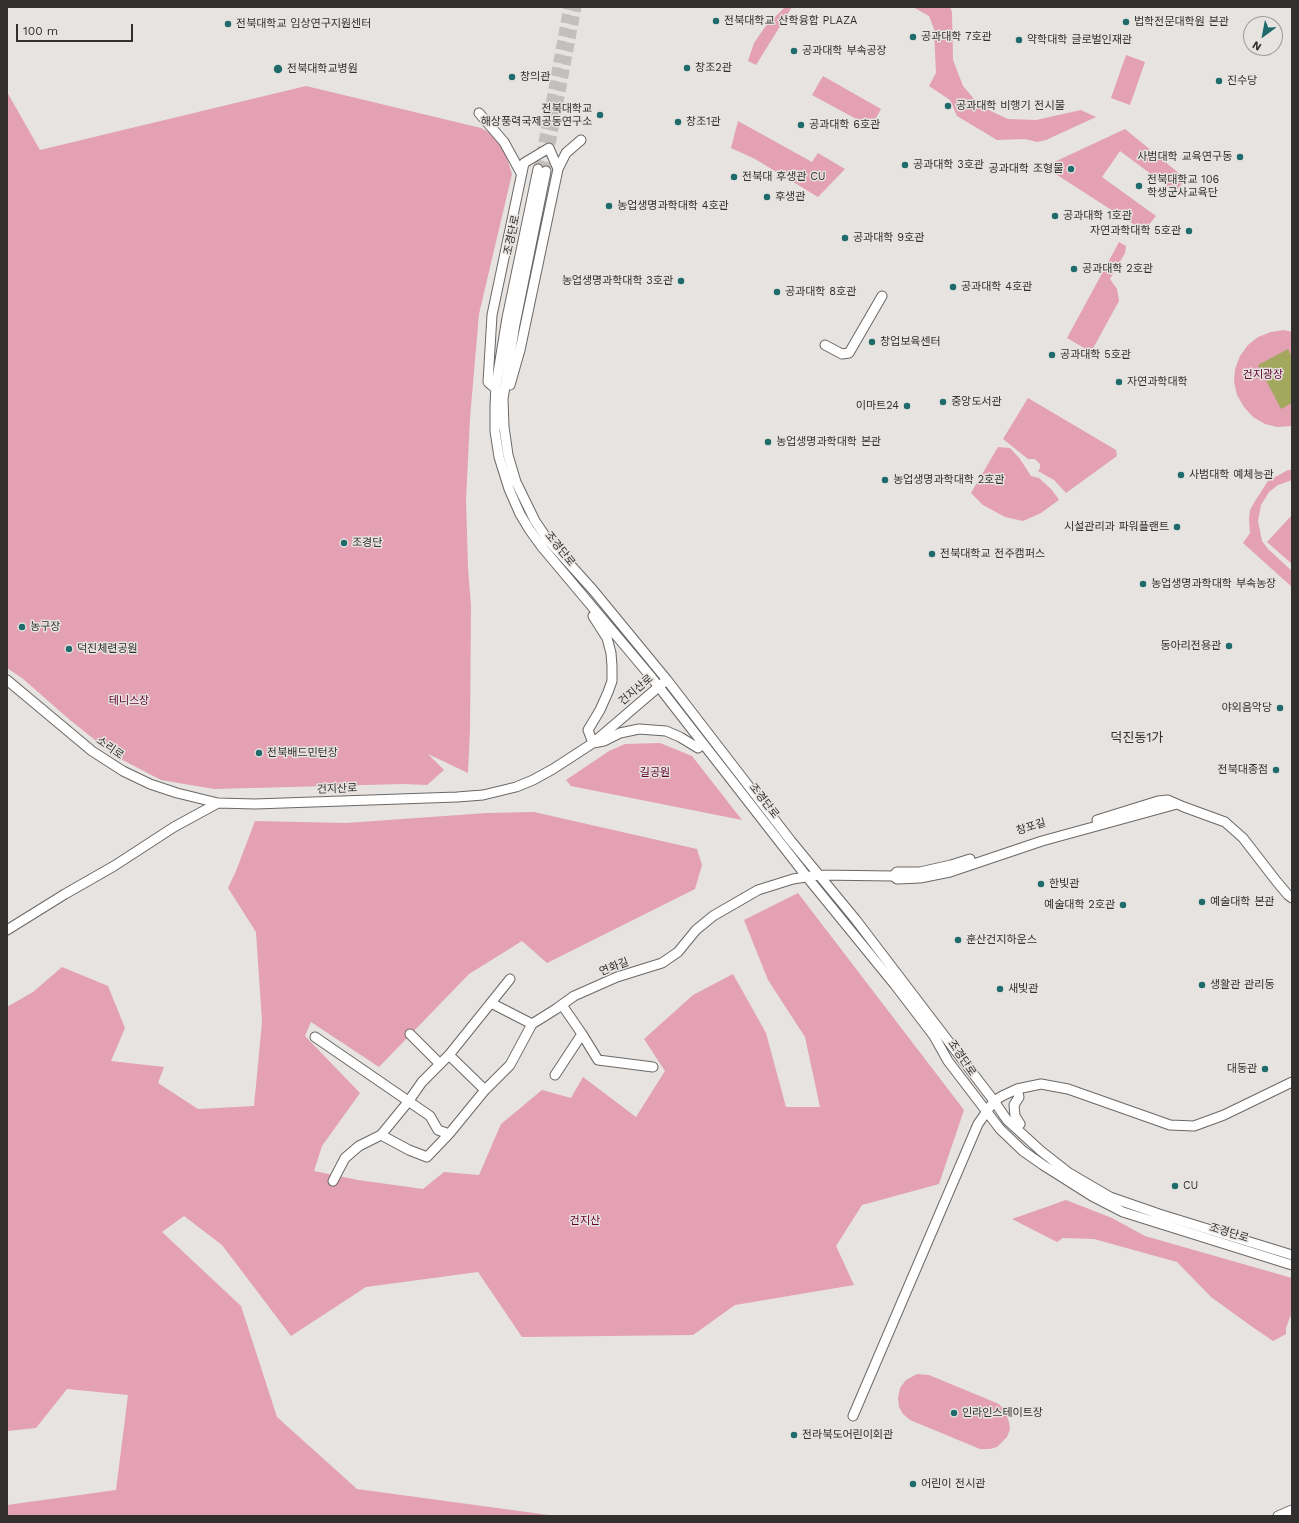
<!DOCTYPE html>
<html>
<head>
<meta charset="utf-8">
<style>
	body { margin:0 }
	#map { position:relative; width:1299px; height:1523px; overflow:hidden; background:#e6e3e0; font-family:"Work Sans",sans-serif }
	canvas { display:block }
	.frame { position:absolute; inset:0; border:8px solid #32302f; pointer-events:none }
	.north { position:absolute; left:1243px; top:16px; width:40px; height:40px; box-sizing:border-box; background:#e6e3e0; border:1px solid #9e9b99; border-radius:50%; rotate:212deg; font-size:11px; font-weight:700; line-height:16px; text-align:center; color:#32302f }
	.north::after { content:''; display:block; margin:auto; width:14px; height:18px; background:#1f6b6b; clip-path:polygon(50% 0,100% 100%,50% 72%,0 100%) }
	.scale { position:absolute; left:16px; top:24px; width:117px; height:18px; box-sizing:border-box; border:2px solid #32302f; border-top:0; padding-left:5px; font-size:12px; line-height:14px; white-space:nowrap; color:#32302f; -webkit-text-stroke:3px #e6e3e0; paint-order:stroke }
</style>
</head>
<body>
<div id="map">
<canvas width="1299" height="1523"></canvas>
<div class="frame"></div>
<div class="north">N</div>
<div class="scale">100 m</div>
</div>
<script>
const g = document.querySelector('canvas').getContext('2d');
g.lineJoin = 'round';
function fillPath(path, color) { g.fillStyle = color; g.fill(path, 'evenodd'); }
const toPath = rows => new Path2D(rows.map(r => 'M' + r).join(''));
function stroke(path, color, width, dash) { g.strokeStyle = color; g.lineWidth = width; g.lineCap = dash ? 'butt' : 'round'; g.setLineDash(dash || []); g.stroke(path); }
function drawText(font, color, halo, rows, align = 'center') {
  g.font = font + ' "Work Sans","Noto Sans KR",sans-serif'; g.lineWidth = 3; g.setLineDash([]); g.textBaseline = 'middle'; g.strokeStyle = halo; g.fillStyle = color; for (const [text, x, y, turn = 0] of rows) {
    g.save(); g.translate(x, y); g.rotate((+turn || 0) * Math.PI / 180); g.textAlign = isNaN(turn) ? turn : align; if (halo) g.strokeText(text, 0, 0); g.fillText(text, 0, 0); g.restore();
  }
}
fillPath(toPath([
	[785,7,792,7,756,65,748,61,754,43,765,27],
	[913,7,950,7,952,12,953,60,963,86,980,106,1008,119,1036,120,1081,110,1096,117,1046,140,1037,142,1025,139,997,140,957,116,950,100,929,86,936,73,934,29,929,16],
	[1126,55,1145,62,1130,105,1111,98],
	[823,76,881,109,871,127,812,95],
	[306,86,481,128,495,136,505,152,512,174,479,314,470,418,466,500,468,567,471,606,470,729,468,773,428,754,444,770,427,785,403,784,214,789,161,780,115,756,70,720,22,678,7,668,7,92,40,150],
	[738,121,812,162,818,153,845,169,818,197,755,159,731,148],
	[1125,129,1186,179,1175,192,1120,151,1102,177,1156,216,1144,231,1051,171,1050,164],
	[1119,242,1126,246,1125,253,1110,279,1117,289,1119,301,1091,352,1067,338],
	[1284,330,1292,332,1292,426,1277,427,1265,424,1253,417,1244,407,1237,395,1234,382,1235,369,1240,356,1248,345,1258,337,1271,332],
	[1028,398,1116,450,1117,456,1066,493,1054,480,1038,471,1040,468,1040,464,1035,459,1028,459,1003,439],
	[998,447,1010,448,1020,459,1031,476,1039,478,1052,490,1059,500,1041,513,1023,521,1005,517,983,505,971,493],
	[1288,470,1292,470,1292,480,1278,485,1269,492,1261,505,1258,521,1262,541,1268,549,1292,571,1292,587,1243,543,1250,533,1249,519,1250,510,1255,501,1268,481],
	[1292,515,1292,564,1267,542],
	[660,743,692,756,742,820,571,786,566,780,609,751,625,744],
	[534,812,697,849,702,865,695,889,547,963,522,941,469,974,379,1067,311,1022,305,1036,360,1093,322,1146,314,1171,358,1180,423,1189,444,1172,479,1175,501,1124,542,1090,571,1098,583,1077,636,1117,665,1071,644,1039,693,995,733,974,766,1033,786,1107,820,1107,805,1037,768,980,744,920,798,893,964,1110,939,1184,862,1205,836,1246,854,1285,735,1305,693,1335,522,1337,478,1272,366,1287,291,1336,222,1245,184,1216,162,1232,241,1306,277,1417,357,1489,556,1516,7,1516,7,1505,116,1490,128,1395,67,1389,36,1428,7,1431,7,1007,33,992,62,967,108,986,125,1028,111,1061,164,1067,158,1083,198,1109,254,1106,262,1022,256,932,228,888,236,871,255,821,346,823,487,813],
	[1066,1200,1112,1218,1145,1236,1292,1278,1292,1316,1290,1317,1286,1328,1286,1334,1273,1341,1251,1326,1211,1297,1177,1262,1094,1239,1063,1238,1057,1242,1012,1219],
	[917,1374,929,1375,999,1404,1005,1411,1009,1422,1010,1429,1007,1437,997,1447,990,1449,980,1449,910,1420,903,1414,899,1407,898,1398,900,1388,906,1380]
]), '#e3a1b3');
fillPath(toPath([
	[1288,349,1292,357,1292,403,1281,409,1258,365]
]), '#a3a85e');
stroke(toPath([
	[538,169,568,7],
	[546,171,577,7]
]), '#c2bfbd', 9, [9, 4.5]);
const minor = toPath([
	[479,113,504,142,521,173],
	[538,169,507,318,496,385,495,406,495,431,499,457,509,489,520,514,529,529,542,547,652,678,807,877,895,985,934,1036,948,1061,1000,1129,1023,1151,1043,1165,1092,1196,1123,1212,1292,1265],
	[546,171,515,324,503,399,504,427,508,455,516,482,535,521,548,540,593,590,667,680,791,841,856,920,994,1101,1007,1120,1041,1151,1069,1173,1110,1197,1159,1214,1292,1255],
	[825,345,842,354,849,353,882,296],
	[510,385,520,350,558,169,566,153,581,140],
	[496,389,488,382,492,315,524,163,549,148,558,169],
	[593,616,607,638,611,653,612,666,612,681,608,692,600,710,588,730,593,743,604,741,620,733,639,729,666,731,680,737,698,748,703,744],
	[7,680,92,751,123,771,150,784,177,793,218,803],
	[1097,820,1158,801,1168,800,1184,807,1225,822,1243,838,1277,882,1288,895,1292,898],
	[893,876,897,872,920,872,951,865,970,859],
	[7,930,65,894,114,866,174,827,218,803,255,804,457,797,483,795,516,787,533,780,553,769,593,743,663,683],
	[491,1003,532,1024],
	[410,1034,440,1064],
	[582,1034,598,1060,653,1067],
	[315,1037,430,1116,438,1130,449,1134],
	[449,1055,485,1090,510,1065,532,1024,556,1009,574,996,617,977,662,963,678,952,696,930,713,916,758,890,793,879,818,875,893,876,897,879,920,878,950,872,1042,841,1177,804],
	[555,1075,582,1034,562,1005],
	[1016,1128,1020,1124,1015,1116,1014,1105,1019,1097,1017,1089],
	[381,1135,408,1102,422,1082,449,1055,510,979],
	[333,1181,345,1158,359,1146,381,1135,409,1150,427,1157,449,1134,485,1090],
	[853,1416,978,1124,994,1101,1002,1096,1017,1089,1041,1084,1068,1089,1170,1125,1194,1126,1224,1115,1292,1082],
	[1278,1516,1292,1510]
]);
stroke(minor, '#6b6866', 11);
stroke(minor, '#fff', 9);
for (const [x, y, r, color] of [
	[716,21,4,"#1f6b6b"],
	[1126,22,4,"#1f6b6b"],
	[228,24,4,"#1f6b6b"],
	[913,37,4,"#1f6b6b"],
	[1019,40,4,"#1f6b6b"],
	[794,51,4,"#1f6b6b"],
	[687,68,4,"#1f6b6b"],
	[278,69,5,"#1f6b6b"],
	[512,77,4,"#1f6b6b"],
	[1219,81,4,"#1f6b6b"],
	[948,106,4,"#1f6b6b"],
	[600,115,4,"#1f6b6b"],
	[678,122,4,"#1f6b6b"],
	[801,125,4,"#1f6b6b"],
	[1240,157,4,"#1f6b6b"],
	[905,165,4,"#1f6b6b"],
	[1071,169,4,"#1f6b6b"],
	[734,177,4,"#1f6b6b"],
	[1139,186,4,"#1f6b6b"],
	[767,197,4,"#1f6b6b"],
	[609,206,4,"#1f6b6b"],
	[1055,216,4,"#1f6b6b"],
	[1189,231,4,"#1f6b6b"],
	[845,238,4,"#1f6b6b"],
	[1074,269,4,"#1f6b6b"],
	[681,281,4,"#1f6b6b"],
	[953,287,4,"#1f6b6b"],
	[777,292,4,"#1f6b6b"],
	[872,342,4,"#1f6b6b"],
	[1052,355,4,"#1f6b6b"],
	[1119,382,4,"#1f6b6b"],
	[943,402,4,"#1f6b6b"],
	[907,406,4,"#1f6b6b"],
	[768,442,4,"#1f6b6b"],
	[1181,475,4,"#1f6b6b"],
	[885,480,4,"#1f6b6b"],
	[1177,527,4,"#1f6b6b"],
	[344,543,4,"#1f6b6b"],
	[932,554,4,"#1f6b6b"],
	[1143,584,4,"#1f6b6b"],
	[22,627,4,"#1f6b6b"],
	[1229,646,4,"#1f6b6b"],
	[69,649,4,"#1f6b6b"],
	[1280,708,4,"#1f6b6b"],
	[259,753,4,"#1f6b6b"],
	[1276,770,4,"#1f6b6b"],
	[1041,884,4,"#1f6b6b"],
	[1202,902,4,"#1f6b6b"],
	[1123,905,4,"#1f6b6b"],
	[958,940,4,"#1f6b6b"],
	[1202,985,4,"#1f6b6b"],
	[1000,989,4,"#1f6b6b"],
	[1265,1069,4,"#1f6b6b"],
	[1175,1186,4,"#1f6b6b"],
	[954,1413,4,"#1f6b6b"],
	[794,1435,4,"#1f6b6b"],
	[913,1484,4,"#1f6b6b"]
]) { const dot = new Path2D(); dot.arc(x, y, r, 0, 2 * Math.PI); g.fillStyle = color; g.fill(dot); stroke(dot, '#e6e3e0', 1.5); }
drawText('11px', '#32302f', '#e6e3e0', [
	["전북대학교 산학융합 PLAZA",724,21],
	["법학전문대학원 본관",1134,22],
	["전북대학교 임상연구지원센터",236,24],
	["공과대학 7호관",921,37],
	["약학대학 글로벌인재관",1027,40],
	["공과대학 부속공장",802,51],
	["창조2관",695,68],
	["전북대학교병원",287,69],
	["창의관",520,77],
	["진수당",1227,81],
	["공과대학 비행기 전시물",956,106],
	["전북대학교",592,109,"right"],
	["해상풍력국제공동연구소",592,122,"right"],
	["창조1관",686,122],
	["공과대학 6호관",809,125],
	["사범대학 교육연구동",1232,157,"right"],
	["공과대학 3호관",913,165],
	["공과대학 조형물",1063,169,"right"],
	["전북대 후생관 CU",742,177],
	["전북대학교 106",1147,180],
	["학생군사교육단",1147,193],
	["후생관",775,197],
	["농업생명과학대학 4호관",617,206],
	["공과대학 1호관",1063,216],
	["자연과학대학 5호관",1181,231,"right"],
	["공과대학 9호관",853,238],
	["공과대학 2호관",1082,269],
	["농업생명과학대학 3호관",673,281,"right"],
	["공과대학 4호관",961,287],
	["공과대학 8호관",785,292],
	["창업보육센터",880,342],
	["공과대학 5호관",1060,355],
	["자연과학대학",1127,382],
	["중앙도서관",951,402],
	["이마트24",899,406,"right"],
	["농업생명과학대학 본관",776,442],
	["사범대학 예체능관",1189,475],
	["농업생명과학대학 2호관",893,480],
	["시설관리과 파워플랜트",1169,527,"right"],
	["조경단",352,543],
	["전북대학교 전주캠퍼스",940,554],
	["농업생명과학대학 부속농장",1151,584],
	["농구장",30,627],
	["동아리전용관",1221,646,"right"],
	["덕진체련공원",77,649],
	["야외음악당",1272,708,"right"],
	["전북배드민턴장",267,753],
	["전북대종점",1268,770,"right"],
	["한빛관",1049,884],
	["예술대학 본관",1210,902],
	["예술대학 2호관",1115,905,"right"],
	["훈산건지하운스",966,940],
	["생활관 관리동",1210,985],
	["새빛관",1008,989],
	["대동관",1257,1069,"right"],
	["CU",1183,1186],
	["인라인스테이트장",962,1413],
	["전라북도어린이회관",802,1435],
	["어린이 전시관",921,1484]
], 'left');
drawText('11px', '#32302f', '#e6e3e0', [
	["조경단로",512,235,-78],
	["조경단로",560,549,51],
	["건지산로",636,690,-40],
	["소리로",110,748,35],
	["건지산로",337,789,-2],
	["조경단로",764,801,52],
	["창포길",1031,827,-17],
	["연화길",614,967,-21],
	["조경단로",962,1058,56],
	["조경단로",1229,1233,17]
]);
drawText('11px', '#61022f', '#e6e3e0', [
	["건지광장",1263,375],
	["테니스장",129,701],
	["길공원",655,773],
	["건지산",585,1221]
]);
drawText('13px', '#32302f', '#e6e3e0', [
	["덕진동1가",1137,738]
]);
</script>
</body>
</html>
